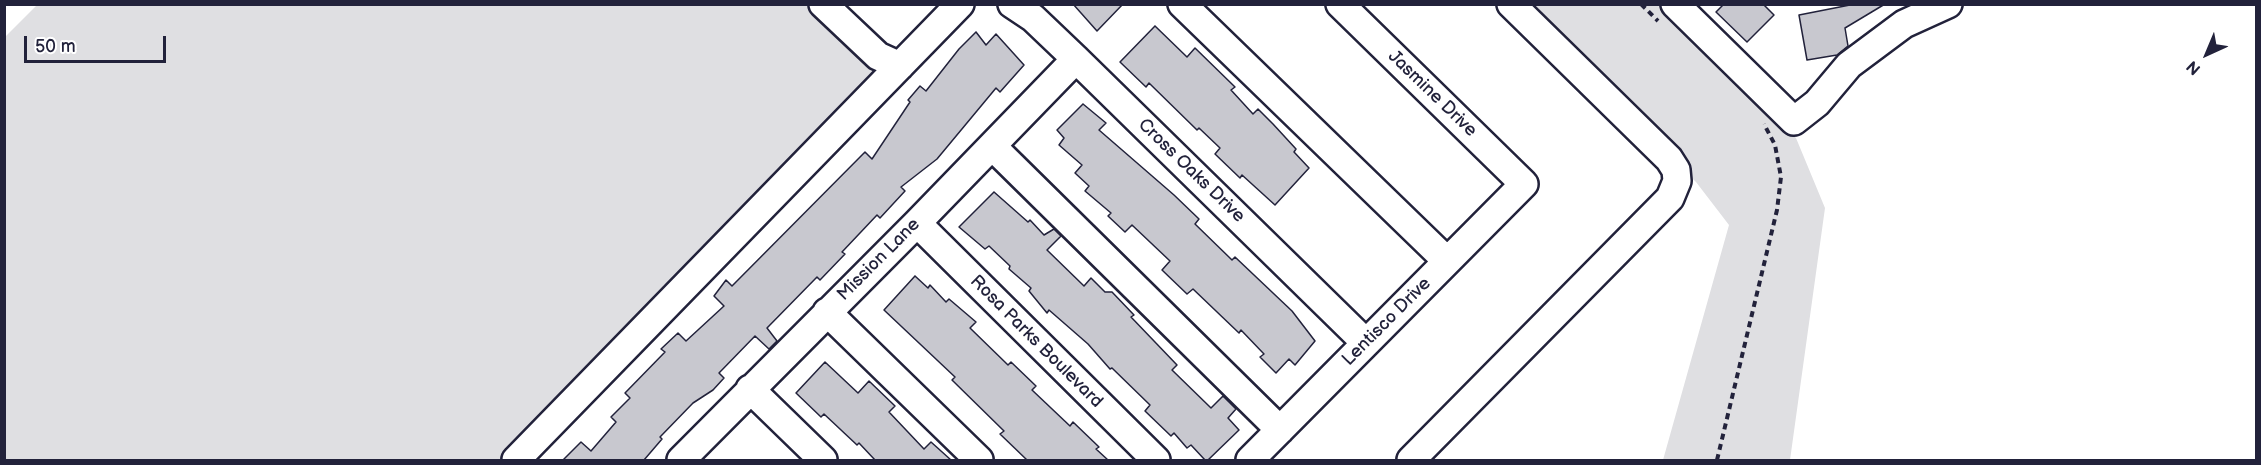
<!DOCTYPE html>
<html>
<head>
<meta charset="utf-8">
<style>
	body { margin:0 }
	#map { position:relative; width:2261px; height:465px; overflow:hidden; background:#fff; font-family:"Balsamiq Sans",sans-serif }
	canvas { display:block }
	.frame { position:absolute; inset:0; border:6px solid #22223b; pointer-events:none }
	.north { position:absolute; left:2177px; top:24px; width:60px; height:60px; -webkit-text-stroke:4px #fff; paint-order:stroke; rotate:224deg; font-size:16px; font-weight:700; line-height:24px; text-align:center; color:#22223b }
	.north::after { content:''; display:block; margin:auto; width:21px; height:27px; background:#22223b; clip-path:polygon(50% 0,100% 100%,50% 72%,0 100%) }
	.scale { position:absolute; left:24px; top:36px; width:142px; height:27px; box-sizing:border-box; border:3px solid #22223b; border-top:0; padding-left:8px; font-size:18px; line-height:21px; white-space:nowrap; color:#22223b; -webkit-text-stroke:4px #fff; paint-order:stroke }
</style>
</head>
<body>
<div id="map">
<canvas width="2261" height="465"></canvas>
<div class="frame"></div>
<div class="north">N</div>
<div class="scale">50 m</div>
</div>
<script>
const g = document.querySelector('canvas').getContext('2d');
g.lineJoin = 'round';
function fillPath(path, color) { g.fillStyle = color; g.fill(path, 'evenodd'); }
const toPath = rows => new Path2D(rows.map(r => 'M' + r).join(''));
function stroke(path, color, width, dash) { g.strokeStyle = color; g.lineWidth = width; g.lineCap = dash ? 'butt' : 'round'; g.setLineDash(dash || []); g.stroke(path); }
function drawText(font, color, halo, rows, align = 'center') {
  g.font = font + ' "Balsamiq Sans",sans-serif'; g.lineWidth = 5; g.setLineDash([]); g.textBaseline = 'middle'; g.strokeStyle = halo; g.fillStyle = color; for (const [text, x, y, turn = 0] of rows) {
    g.save(); g.translate(x, y); g.rotate((+turn || 0) * Math.PI / 180); g.textAlign = isNaN(turn) ? turn : align; if (halo) g.strokeText(text, 0, 0); g.fillText(text, 0, 0); g.restore();
  }
}
fillPath(toPath([
	[37,5,815,5,888,75,512,460,5,460,5,37],
	[1511,5,1659,5,1796,138,1825,208,1790,460,1663,460,1729,225,1696,182]
]), '#dfdfe2');
const building = toPath([
	[1073,4,1123,4,1097,31,1073,4],
	[1724,4,1763,4,1774,15,1747,42,1716,12,1724,4],
	[1855,4,1885,4,1845,28,1848,46,1837,55,1807,60,1799,15,1855,4],
	[1155,26,1187,57,1195,48,1235,87,1231,90,1253,114,1258,109,1273,124,1296,149,1294,152,1309,168,1275,205,1242,175,1240,178,1215,154,1220,148,1199,128,1197,130,1149,83,1146,87,1120,62,1155,26],
	[976,32,986,45,996,34,1024,65,1000,92,996,88,937,159,901,187,905,191,880,218,877,215,842,252,845,254,820,280,817,277,767,328,777,341,769,349,755,336,719,373,724,378,713,390,693,403,660,437,662,439,644,460,563,460,581,442,591,451,616,422,611,417,630,398,625,393,665,352,661,349,678,333,686,341,724,306,714,296,726,280,732,286,865,152,872,159,910,102,908,100,920,86,926,91,959,49,976,32],
	[1083,104,1106,123,1099,130,1174,195,1199,219,1195,224,1232,260,1235,257,1292,311,1315,341,1295,365,1289,359,1276,373,1260,357,1264,354,1241,330,1239,333,1193,289,1187,294,1162,270,1170,261,1132,225,1125,232,1108,216,1111,213,1085,191,1089,186,1075,173,1082,165,1059,145,1064,138,1057,130,1083,104],
	[994,192,1028,222,1030,220,1044,235,1054,229,1061,236,1047,250,1084,286,1091,278,1105,292,1112,292,1134,315,1131,317,1177,365,1172,370,1211,408,1223,396,1236,409,1228,418,1239,430,1208,460,1205,460,1191,445,1187,448,1174,433,1171,436,1145,411,1150,405,1112,368,1110,369,1088,344,1049,310,1047,313,1029,291,1031,288,1009,269,1010,266,989,246,985,249,959,227,994,192],
	[915,276,928,288,930,285,946,302,949,299,976,322,970,328,1008,365,1011,362,1036,386,1032,390,1070,426,1073,422,1099,447,1096,449,1108,460,1027,460,1000,434,1004,431,952,380,955,377,884,310,915,276],
	[825,362,858,393,869,381,895,406,889,412,924,449,931,442,951,460,875,460,859,443,857,445,824,414,821,417,796,393,825,362]
]);
fillPath(building, '#c8c8cf');
stroke(building, '#22223b', 1.5);
const minor = toPath([
	[823,4,878,56,900,66],
	[1012,4,1033,18,1076,59,1366,343],
	[1182,4,1447,261],
	[1675,4,1794,121,1817,103,1849,65,1904,24,1948,4],
	[992,146,1280,430],
	[917,223,1156,460],
	[827,312,979,460],
	[750,389,823,460],
	[516,460,960,4],
	[681,460,917,223,1076,59],
	[1250,460,1524,184,1340,4],
	[1411,460,1670,198,1677,181,1676,170,1669,159,1511,4]
]);
stroke(minor, '#22223b', 32);
stroke(toPath([
	[1641,4,1658,21],
	[1717,460,1777,210,1781,177,1775,145,1764,124]
]), '#22223b', 4, [6, 4.5]);
stroke(minor, '#fff', 27);
drawText('18px', '#22223b', '#fff', [
	["Jasmine Drive",1432,94,44],
	["Cross Oaks Drive",1191,171,44],
	["Mission Lane",879,260,-45],
	["Lentisco Drive",1387,322,-45],
	["Rosa Parks Boulevard",1036,342,45]
]);
</script>
</body>
</html>
